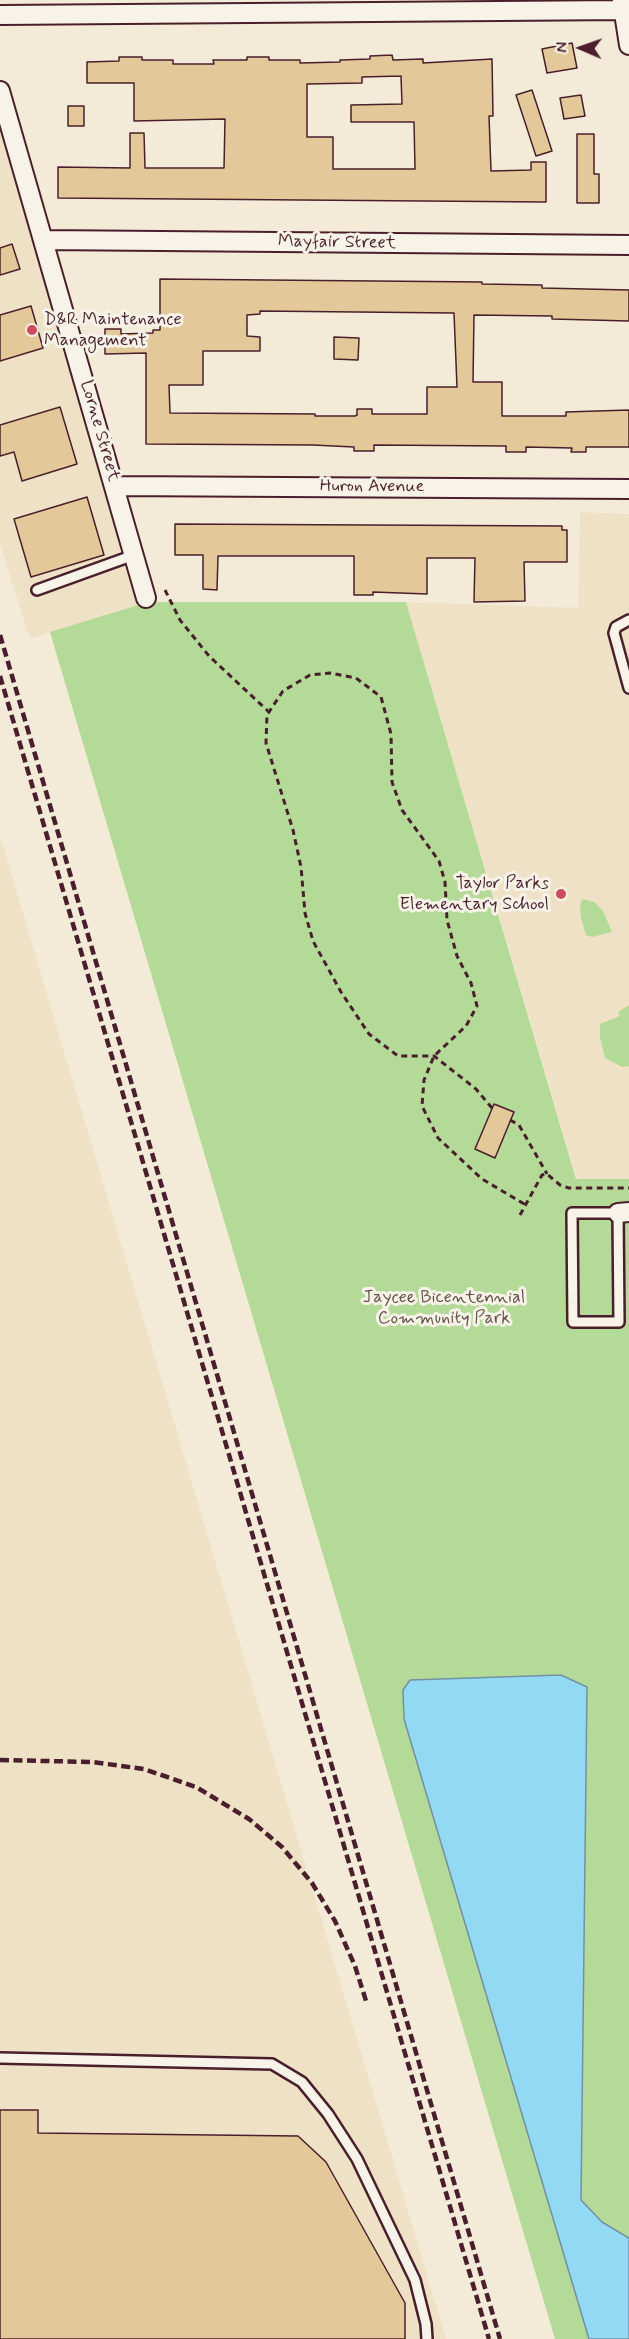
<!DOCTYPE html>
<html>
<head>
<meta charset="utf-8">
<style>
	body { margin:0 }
	#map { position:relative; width:629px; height:2339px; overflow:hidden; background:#f3ebd8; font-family:Mynerve,sans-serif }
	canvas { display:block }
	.north { position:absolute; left:551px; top:18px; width:60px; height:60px; -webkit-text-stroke:4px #f7f3e8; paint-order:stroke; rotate:272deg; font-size:16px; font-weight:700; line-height:24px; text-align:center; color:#4a1f2b }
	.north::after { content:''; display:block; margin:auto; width:21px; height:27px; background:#4a1f2b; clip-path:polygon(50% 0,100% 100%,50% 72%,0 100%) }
</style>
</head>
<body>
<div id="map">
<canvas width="629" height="2339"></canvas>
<div class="north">N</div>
</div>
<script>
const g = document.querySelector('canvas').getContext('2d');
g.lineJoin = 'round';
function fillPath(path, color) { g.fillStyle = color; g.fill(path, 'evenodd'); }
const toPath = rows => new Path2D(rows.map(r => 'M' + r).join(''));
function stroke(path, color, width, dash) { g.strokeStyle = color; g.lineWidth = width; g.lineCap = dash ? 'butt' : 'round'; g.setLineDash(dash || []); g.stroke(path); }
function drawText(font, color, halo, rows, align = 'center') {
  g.font = font + ' Mynerve,sans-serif'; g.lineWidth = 6; g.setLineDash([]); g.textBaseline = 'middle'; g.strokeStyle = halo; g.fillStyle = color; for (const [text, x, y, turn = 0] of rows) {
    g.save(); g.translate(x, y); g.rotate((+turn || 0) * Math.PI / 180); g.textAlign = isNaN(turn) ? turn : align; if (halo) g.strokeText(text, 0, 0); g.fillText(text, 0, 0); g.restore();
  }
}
fillPath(toPath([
	[0,123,148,602,30,639,0,544],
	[580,512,629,514,629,1179,577,1179,406,602,578,608],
	[0,836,446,2339,0,2339]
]), '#eee1c5');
fillPath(toPath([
	[148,602,406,602,576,1179,629,1179,629,2339,555,2339,50,632],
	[582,899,594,902,603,911,612,932,592,937,586,935,581,918,580,906],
	[629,1005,629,1066,622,1067,605,1058,600,1037,600,1024,620,1016,618,1012]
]), '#b3db97');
const water = toPath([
	[561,1675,587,1687,581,2200,602,2222,629,2238,629,2339,589,2339,404,1719,403,1690,410,1680,561,1675]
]);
fillPath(water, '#92d9f4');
stroke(water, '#758fa4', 1.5);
const building = toPath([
	[572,43,577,68,547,73,542,49,572,43],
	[392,55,393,60,423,59,423,63,492,59,493,116,489,116,491,171,531,170,531,162,546,162,546,202,58,198,58,167,130,168,130,133,144,133,145,168,224,168,225,119,134,121,134,83,87,83,87,62,119,61,119,57,142,57,142,60,173,60,173,64,214,64,213,60,247,60,247,57,269,57,269,60,300,60,300,63,340,62,340,60,370,59,370,56,392,55],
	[401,76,402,104,351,105,351,122,414,122,415,169,333,169,333,137,307,137,307,84,362,83,362,77,401,76],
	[532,90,552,151,536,156,516,95,532,90],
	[581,95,585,116,564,119,560,98,581,95],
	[68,106,84,106,84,126,68,126,68,106],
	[577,134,594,134,594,174,599,174,599,203,577,203,577,134],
	[12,244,20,269,0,275,0,248,12,244],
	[160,279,482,282,482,284,542,285,542,288,629,290,629,321,552,319,552,316,474,315,473,382,502,382,502,416,566,416,566,412,629,410,629,447,586,447,586,452,571,452,572,448,526,447,526,452,506,452,506,446,374,445,374,451,354,451,354,447,313,445,146,444,146,353,105,354,105,329,121,329,121,334,153,333,153,330,160,330,160,279],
	[260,311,454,313,457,387,427,387,427,414,372,414,372,409,357,409,357,415,355,416,315,416,315,414,170,413,169,385,203,385,203,351,260,351,260,337,247,336,247,315,260,314,260,311],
	[31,306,43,348,0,361,0,315,31,306],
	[334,337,359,338,358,360,334,359,334,337],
	[60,407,77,464,22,481,14,452,0,456,0,425,60,407],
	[87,497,104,555,31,577,14,519,87,497],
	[175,524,562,526,562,530,567,530,567,562,524,562,525,601,474,602,475,558,427,558,427,594,373,592,373,595,354,595,354,556,218,556,217,590,203,589,203,555,175,555,175,524],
	[494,1104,514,1112,495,1158,475,1149,494,1104],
	[0,2110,38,2110,38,2133,298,2136,326,2162,405,2303,405,2339,0,2339,0,2110]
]);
fillPath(building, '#e3c999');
stroke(building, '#4a1f2b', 1.5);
const service = toPath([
	[37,590,134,555],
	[629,620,616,627,614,633,629,688],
	[572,1213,618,1213,619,1322,573,1322,572,1213],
	[0,2058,272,2064,302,2082,328,2114,357,2159,415,2280,426,2324,427,2339]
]);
const minor = toPath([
	[622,0,629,45],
	[0,15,624,10],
	[0,91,146,598],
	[44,240,629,245],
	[115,486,629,489],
	[618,1213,629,1212]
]);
stroke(service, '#4a1f2b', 14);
stroke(minor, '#4a1f2b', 22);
stroke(toPath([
	[165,590,180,620,209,656,269,712],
	[492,1108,476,1089,434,1056,398,1056,369,1034,341,992,313,941,305,913,301,867,293,830,266,743,267,715,283,691,310,675,330,673,356,678,381,697,391,734,392,782,402,810,439,861,445,882,447,920,457,956,471,983,477,1006,466,1026,434,1056,424,1080,422,1106,438,1138,482,1179,526,1205],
	[510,1120,519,1125,547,1174],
	[520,1215,542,1175,547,1174,560,1185,569,1188,629,1188]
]), '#4a1f2b', 3, [6, 4.5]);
stroke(service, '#f7f3e8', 9);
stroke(minor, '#f7f3e8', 18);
stroke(toPath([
	[0,635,500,2339],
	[0,676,489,2339],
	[0,1760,92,1762,144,1769,196,1787,249,1819,282,1847,312,1883,335,1921,355,1966,367,2004]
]), '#4a1f2b', 4.5, [9, 4.5]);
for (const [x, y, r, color] of [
	[32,330,6,"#d1495b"],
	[561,894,6,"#d1495b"]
]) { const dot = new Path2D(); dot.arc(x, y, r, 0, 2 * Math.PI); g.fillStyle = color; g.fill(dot); stroke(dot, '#f7f3e8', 2); }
drawText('18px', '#4a1f2b', '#f7f3e8', [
	["Mayfair Street",337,243,1],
	["Lorne Street",99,431,74],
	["Huron Avenue",372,487]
]);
drawText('18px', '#4a1f2b', '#f7f3e8', [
	["D&R Maintenance",44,320],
	["Management",44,341],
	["Taylor Parks",549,884,"right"],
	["Elementary School",549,905,"right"]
], 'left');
drawText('18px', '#644e46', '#f7f3e8', [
	["Jaycee Bicentennial",444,1298],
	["Community Park",444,1319]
]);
</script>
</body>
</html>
